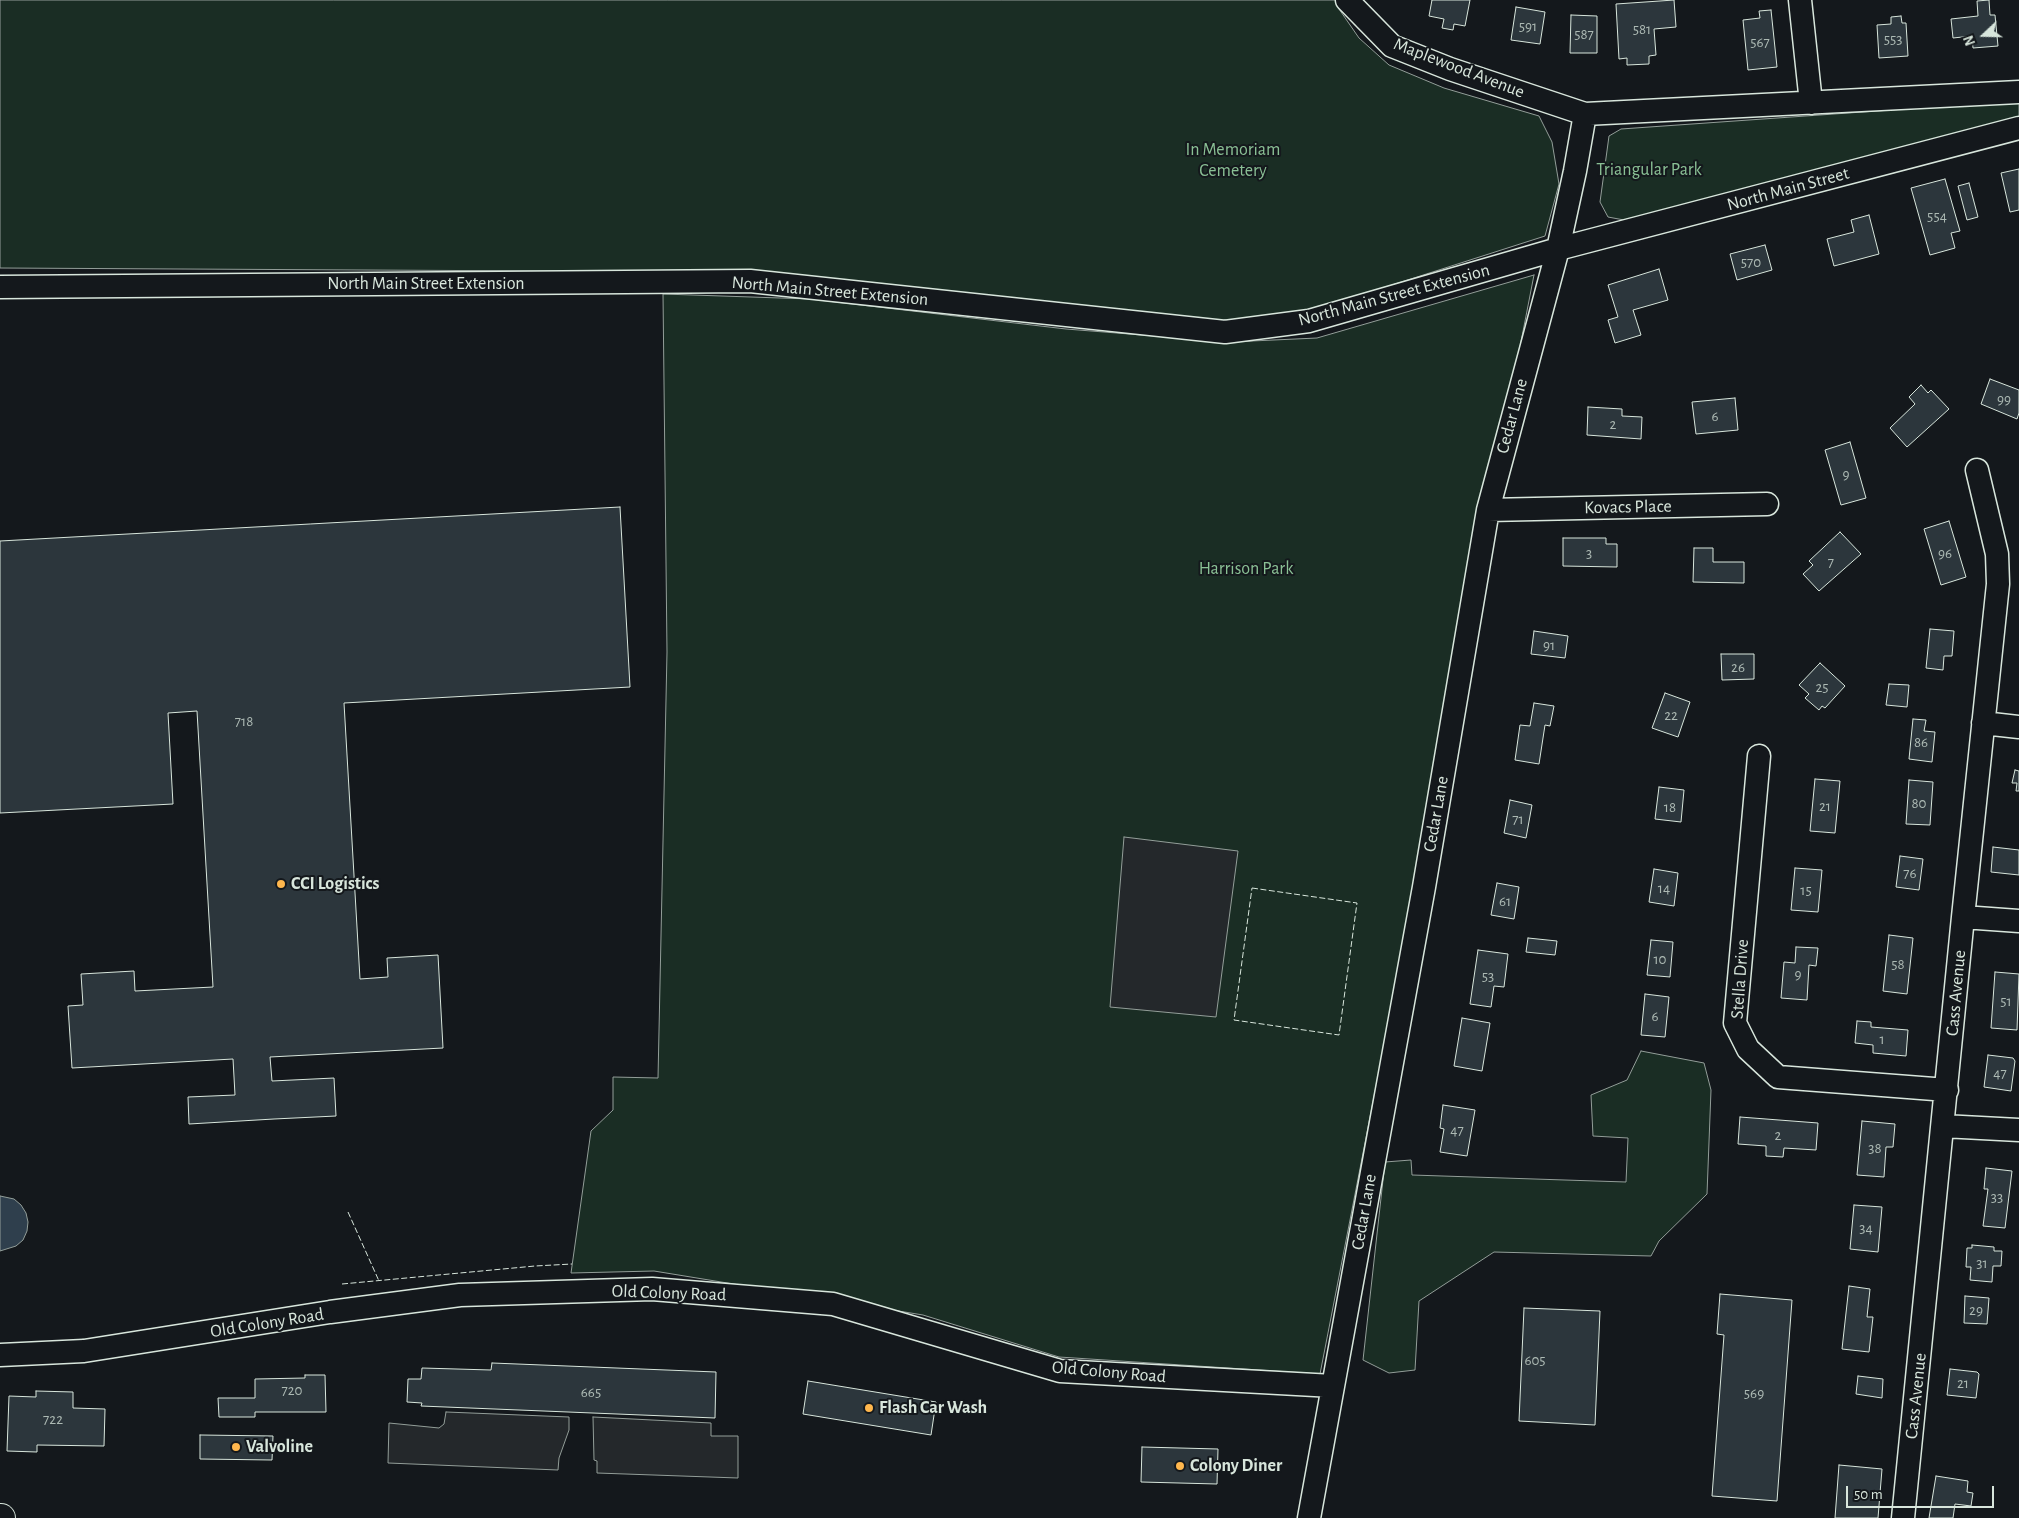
<!DOCTYPE html>
<html>
<head>
<meta charset="utf-8">
<style>
	body { margin:0 }
	#map { position:relative; width:2019px; height:1518px; overflow:hidden; background:#14181c; font-family:"Alegreya Sans",sans-serif }
	canvas { display:block }
	.north { position:absolute; left:1959px; top:10px; width:50px; height:50px; -webkit-text-stroke:4px #14181c; paint-order:stroke; rotate:249deg; font-size:14px; font-weight:700; line-height:20px; text-align:center; color:#d8e6dc }
	.north::after { content:''; display:block; margin:auto; width:18px; height:22px; background:#d8e6dc; clip-path:polygon(50% 0,100% 100%,50% 72%,0 100%) }
	.scale { position:absolute; left:1846px; top:1486px; width:148px; height:22px; box-sizing:border-box; border:2px solid #d8e6dc; border-top:0; padding-left:6px; font-size:15px; line-height:18px; white-space:nowrap; color:#d8e6dc; -webkit-text-stroke:4px #14181c; paint-order:stroke }
</style>
</head>
<body>
<div id="map">
<canvas width="2019" height="1518"></canvas>
<div class="north">N</div>
<div class="scale">50 m</div>
</div>
<script>
const g = document.querySelector('canvas').getContext('2d');
g.lineJoin = 'round';
function fillPath(path, color) { g.fillStyle = color; g.fill(path, 'evenodd'); }
const toPath = rows => new Path2D(rows.map(r => 'M' + r).join(''));
function stroke(path, color, width, dash) { g.strokeStyle = color; g.lineWidth = width; g.lineCap = dash ? 'butt' : 'round'; g.setLineDash(dash || []); g.stroke(path); }
function drawText(font, color, halo, rows, align = 'center') {
  g.font = font + ' "Alegreya Sans",sans-serif'; g.lineWidth = 4; g.setLineDash([]); g.textBaseline = 'middle'; g.strokeStyle = halo; g.fillStyle = color; for (const [text, x, y, turn = 0] of rows) {
    g.save(); g.translate(x, y); g.rotate((+turn || 0) * Math.PI / 180); g.textAlign = isNaN(turn) ? turn : align; if (halo) g.strokeText(text, 0, 0); g.fillText(text, 0, 0); g.restore();
  }
}
const green = toPath([
	[0,0,1336,0,1339,9,1359,38,1389,65,1444,88,1539,116,1552,142,1559,184,1545,236,1292,317,1228,323,732,272,0,268,0,0],
	[2019,101,2019,119,1624,220,1608,217,1600,202,1609,136,1621,129,2019,101],
	[1534,275,1320,1374,1059,1357,923,1315,654,1271,571,1273,591,1131,613,1110,613,1077,658,1078,667,652,663,294,810,299,1066,329,1230,342,1317,338,1534,275],
	[1641,1051,1704,1063,1711,1090,1707,1194,1659,1241,1651,1256,1494,1252,1419,1301,1415,1370,1389,1373,1363,1360,1385,1162,1411,1160,1412,1175,1626,1182,1628,1138,1593,1136,1591,1095,1627,1080,1641,1051]
]);
fillPath(green, '#1a2d24');
stroke(green, '#939e99', 1);
const parking = toPath([
	[1124,837,1238,851,1216,1017,1110,1007,1124,837],
	[446,1412,569,1417,569,1430,559,1458,558,1470,388,1463,389,1423,439,1428,444,1424,446,1412],
	[593,1417,711,1423,711,1436,738,1436,738,1478,597,1473,597,1461,594,1460,593,1417]
]);
fillPath(parking, '#24282b');
stroke(parking, '#939e99', 1);
const water = toPath([
	[0,1196,14,1199,21,1205,26,1213,28,1222,27,1231,23,1240,16,1246,0,1251,0,1196]
]);
fillPath(water, '#2f3f4d');
stroke(water, '#939e99', 1);
const building = toPath([
	[1432,0,1470,0,1465,26,1454,24,1453,30,1442,28,1444,19,1429,16,1432,0],
	[1674,0,1676,27,1654,29,1656,55,1649,56,1649,64,1627,65,1627,58,1619,59,1616,4,1674,0],
	[1989,0,1990,15,1995,15,1998,46,1973,48,1972,36,1953,38,1951,19,1978,16,1977,1,1989,0],
	[1516,7,1545,12,1540,44,1511,40,1516,7],
	[1771,10,1777,67,1748,70,1743,20,1760,18,1759,11,1771,10],
	[1571,15,1597,16,1597,53,1570,53,1571,15],
	[1901,16,1902,23,1906,23,1908,56,1879,58,1877,25,1891,24,1891,17,1901,16],
	[2019,169,2019,210,2010,212,2001,173,2019,169],
	[1945,179,1960,231,1951,233,1955,248,1930,255,1911,188,1945,179],
	[1969,183,1978,217,1967,220,1958,186,1969,183],
	[1869,215,1879,254,1834,266,1827,239,1854,232,1851,220,1869,215],
	[1765,245,1772,270,1737,280,1730,254,1765,245],
	[1659,269,1668,300,1633,310,1641,335,1615,343,1608,320,1618,317,1608,285,1659,269],
	[1990,379,2019,390,2019,413,2017,419,1981,404,1990,379],
	[1921,385,1928,393,1931,390,1949,409,1907,447,1890,428,1915,404,1909,397,1921,385],
	[1735,398,1738,430,1696,434,1692,402,1735,398],
	[1588,407,1622,409,1622,416,1642,417,1641,439,1587,435,1588,407],
	[1850,442,1866,498,1841,505,1825,450,1850,442],
	[620,507,630,687,344,703,360,979,388,977,387,958,438,955,443,1048,270,1057,272,1081,334,1078,336,1116,274,1119,189,1124,188,1097,235,1095,233,1059,72,1068,68,1006,83,1005,81,974,134,971,135,991,213,987,197,711,168,713,173,804,0,813,0,541,620,507],
	[1949,521,1966,577,1941,585,1924,529,1949,521],
	[1840,532,1861,554,1819,591,1803,574,1813,565,1809,561,1840,532],
	[1563,538,1606,538,1606,544,1617,544,1617,567,1563,566,1563,538],
	[1694,548,1713,548,1713,562,1744,562,1744,583,1693,582,1694,548],
	[1930,629,1954,631,1952,656,1944,656,1943,670,1926,668,1930,629],
	[1534,631,1568,636,1565,658,1531,654,1534,631],
	[1721,654,1754,654,1754,679,1722,680,1721,654],
	[1820,663,1845,686,1825,708,1822,706,1819,710,1805,698,1809,694,1799,685,1820,663],
	[1889,684,1909,685,1907,707,1886,705,1889,684],
	[1665,693,1690,702,1678,737,1652,728,1665,693],
	[1534,703,1554,706,1550,726,1545,725,1539,764,1515,760,1520,725,1530,726,1534,703],
	[1913,719,1926,720,1924,731,1935,732,1932,762,1909,759,1913,719],
	[2015,770,2019,771,2019,791,2016,791,2017,783,2012,783,2015,770],
	[1815,779,1840,781,1835,833,1810,831,1815,779],
	[1909,780,1933,782,1930,825,1906,824,1909,780],
	[1659,787,1684,790,1681,822,1655,819,1659,787],
	[1510,800,1532,805,1526,838,1504,833,1510,800],
	[1993,847,2019,850,2019,875,1991,872,1993,847],
	[1900,856,1923,859,1919,890,1896,887,1900,856],
	[1795,868,1822,870,1818,912,1791,910,1795,868],
	[1654,869,1678,873,1674,906,1649,902,1654,869],
	[1497,883,1519,887,1514,919,1491,915,1497,883],
	[1889,935,1913,938,1907,994,1883,991,1889,935],
	[1528,938,1557,941,1555,955,1526,952,1528,938],
	[1651,940,1673,942,1670,977,1647,975,1651,940],
	[1796,947,1818,948,1816,966,1809,965,1807,1000,1781,998,1784,962,1795,963,1796,947],
	[1478,950,1508,954,1504,987,1494,986,1491,1007,1470,1004,1478,950],
	[1995,972,2019,974,2017,1030,1991,1028,1995,972],
	[1645,994,1669,997,1665,1037,1641,1035,1645,994],
	[1462,1018,1490,1023,1482,1071,1454,1066,1462,1018],
	[1857,1021,1871,1022,1871,1027,1908,1030,1906,1056,1873,1053,1873,1045,1855,1043,1857,1021],
	[1988,1055,2013,1058,2015,1061,2011,1091,1984,1087,1988,1055],
	[1443,1105,1475,1110,1467,1156,1440,1152,1444,1129,1440,1128,1443,1105],
	[1740,1117,1818,1123,1816,1150,1784,1148,1783,1157,1766,1156,1766,1146,1738,1144,1740,1117],
	[1862,1121,1895,1124,1893,1147,1886,1147,1884,1177,1857,1175,1862,1121],
	[1986,1168,2012,1171,2005,1228,1983,1226,1988,1189,1984,1189,1986,1168],
	[1854,1205,1882,1207,1878,1252,1850,1249,1854,1205],
	[1972,1245,1994,1247,1994,1251,2002,1251,2001,1266,1993,1266,1992,1282,1970,1280,1971,1267,1966,1267,1967,1248,1972,1248,1972,1245],
	[1849,1286,1870,1289,1867,1317,1873,1317,1869,1352,1842,1349,1849,1286],
	[1720,1294,1792,1300,1777,1501,1712,1496,1724,1335,1717,1334,1720,1294],
	[1965,1296,1989,1298,1987,1324,1964,1323,1965,1296],
	[1524,1308,1600,1311,1595,1425,1519,1421,1524,1308],
	[492,1363,716,1372,715,1418,421,1406,422,1403,407,1402,408,1379,421,1379,422,1368,491,1370,492,1363],
	[1950,1369,1977,1372,1979,1374,1976,1398,1947,1395,1950,1369],
	[305,1375,325,1375,326,1412,255,1412,255,1417,219,1417,218,1398,255,1398,255,1379,305,1378,305,1375],
	[1858,1376,1883,1379,1882,1398,1856,1394,1858,1376],
	[808,1381,936,1402,931,1435,803,1414,808,1381],
	[36,1391,73,1392,73,1408,105,1409,104,1446,37,1445,37,1452,7,1451,9,1396,36,1397,36,1391],
	[200,1435,273,1436,272,1460,200,1459,200,1435],
	[1142,1447,1218,1449,1217,1484,1141,1482,1142,1447],
	[1839,1465,1882,1469,1878,1518,1835,1518,1839,1465],
	[1936,1476,1968,1481,1967,1492,1973,1493,1971,1506,1955,1504,1953,1518,1929,1518,1936,1476]
]);
fillPath(building, '#2c363c');
stroke(building, '#d8e6dc', 1);
const minor = toPath([
	[1347,0,1392,46,1450,69,1585,114,2019,92],
	[1800,0,1811,103],
	[0,287,750,281,1225,332,1309,321,1558,249,2019,128],
	[1488,510,1767,504],
	[1983,723,2019,727],
	[1759,756,1735,1023,1748,1049,1778,1077,1947,1090],
	[1963,917,2019,921],
	[1943,1126,2019,1130],
	[0,1355,84,1351,330,1312,460,1295,652,1289,833,1304,1060,1371,1333,1386],
	[1309,1518,1424,887,1488,510,1558,249,1575,171,1585,114],
	[1903,1518,1963,917,1998,584,1997,554,1977,470]
]);
const major = toPath([
	[0,1518,1,1518]
]);
stroke(minor, '#d8e6dc', 25);
stroke(major, '#d8e6dc', 30);
stroke(minor, '#14181c', 22);
stroke(major, '#14181c', 28);
stroke(toPath([
	[1252,888,1357,903,1339,1035,1234,1020,1252,888],
	[348,1212,379,1281],
	[342,1284,535,1266,572,1264]
]), '#d8e6dc', 1, [6, 2.5]);
for (const [x, y, r, color] of [
	[281,884,5,"#ffb74d"],
	[869,1408,5,"#ffb74d"],
	[236,1447,5,"#ffb74d"],
	[1180,1466,5,"#ffb74d"]
]) { const dot = new Path2D(); dot.arc(x, y, r, 0, 2 * Math.PI); g.fillStyle = color; g.fill(dot); stroke(dot, '#14181c', 2); }
drawText('15px', '#adbab4', null, [
	["591",1528,26],
	["581",1642,29],
	["587",1584,34],
	["553",1893,39],
	["567",1760,42],
	["554",1937,216],
	["570",1751,262],
	["99",2004,399],
	["6",1715,416],
	["2",1613,424],
	["9",1846,474],
	["3",1589,553],
	["96",1945,553],
	["7",1831,562],
	["91",1549,645],
	["26",1738,667],
	["25",1822,687],
	["22",1671,715],
	["718",244,721],
	["86",1921,742],
	["80",1919,803],
	["21",1825,806],
	["18",1670,807],
	["71",1518,819],
	["76",1910,873],
	["14",1664,888],
	["15",1806,890],
	["61",1505,901],
	["10",1660,959],
	["58",1898,964],
	["9",1798,974],
	["53",1488,976],
	["51",2006,1001],
	["6",1655,1016],
	["1",1882,1039],
	["47",2000,1073],
	["47",1457,1130],
	["2",1778,1135],
	["38",1875,1148],
	["33",1997,1197],
	["34",1866,1228],
	["31",1982,1263],
	["29",1976,1310],
	["605",1535,1360],
	["21",1963,1383],
	["720",292,1390],
	["665",591,1392],
	["569",1754,1393],
	["722",53,1419]
]);
drawText('18px', '#d8e6dc', '#14181c', [
	["Maplewood Avenue",1459,68,21],
	["North Main Street",1788,189,-15],
	["North Main Street Extension",426,284],
	["North Main Street Extension",830,291,5],
	["North Main Street Extension",1394,295,-15],
	["Cedar Lane",1512,416,-75],
	["Kovacs Place",1628,507,-1],
	["Cedar Lane",1436,814,-80],
	["Stella Drive",1740,979,-86],
	["Cass Avenue",1956,993,-85],
	["Cedar Lane",1364,1212,-80],
	["Old Colony Road",669,1293,2],
	["Old Colony Road",267,1323,-9],
	["Old Colony Road",1109,1372,5],
	["Cass Avenue",1916,1396,-84]
]);
drawText('18px', '#8ac095', '#14181c', [
	["In Memoriam",1233,150],
	["Cemetery",1233,171],
	["Triangular Park",1649,170],
	["Harrison Park",1246,569]
]);
drawText('bold 18px', '#d8e6dc', '#14181c', [
	["CCI Logistics",291,884],
	["Flash Car Wash",879,1408],
	["Valvoline",246,1447],
	["Colony Diner",1190,1466]
], 'left');
</script>
</body>
</html>
